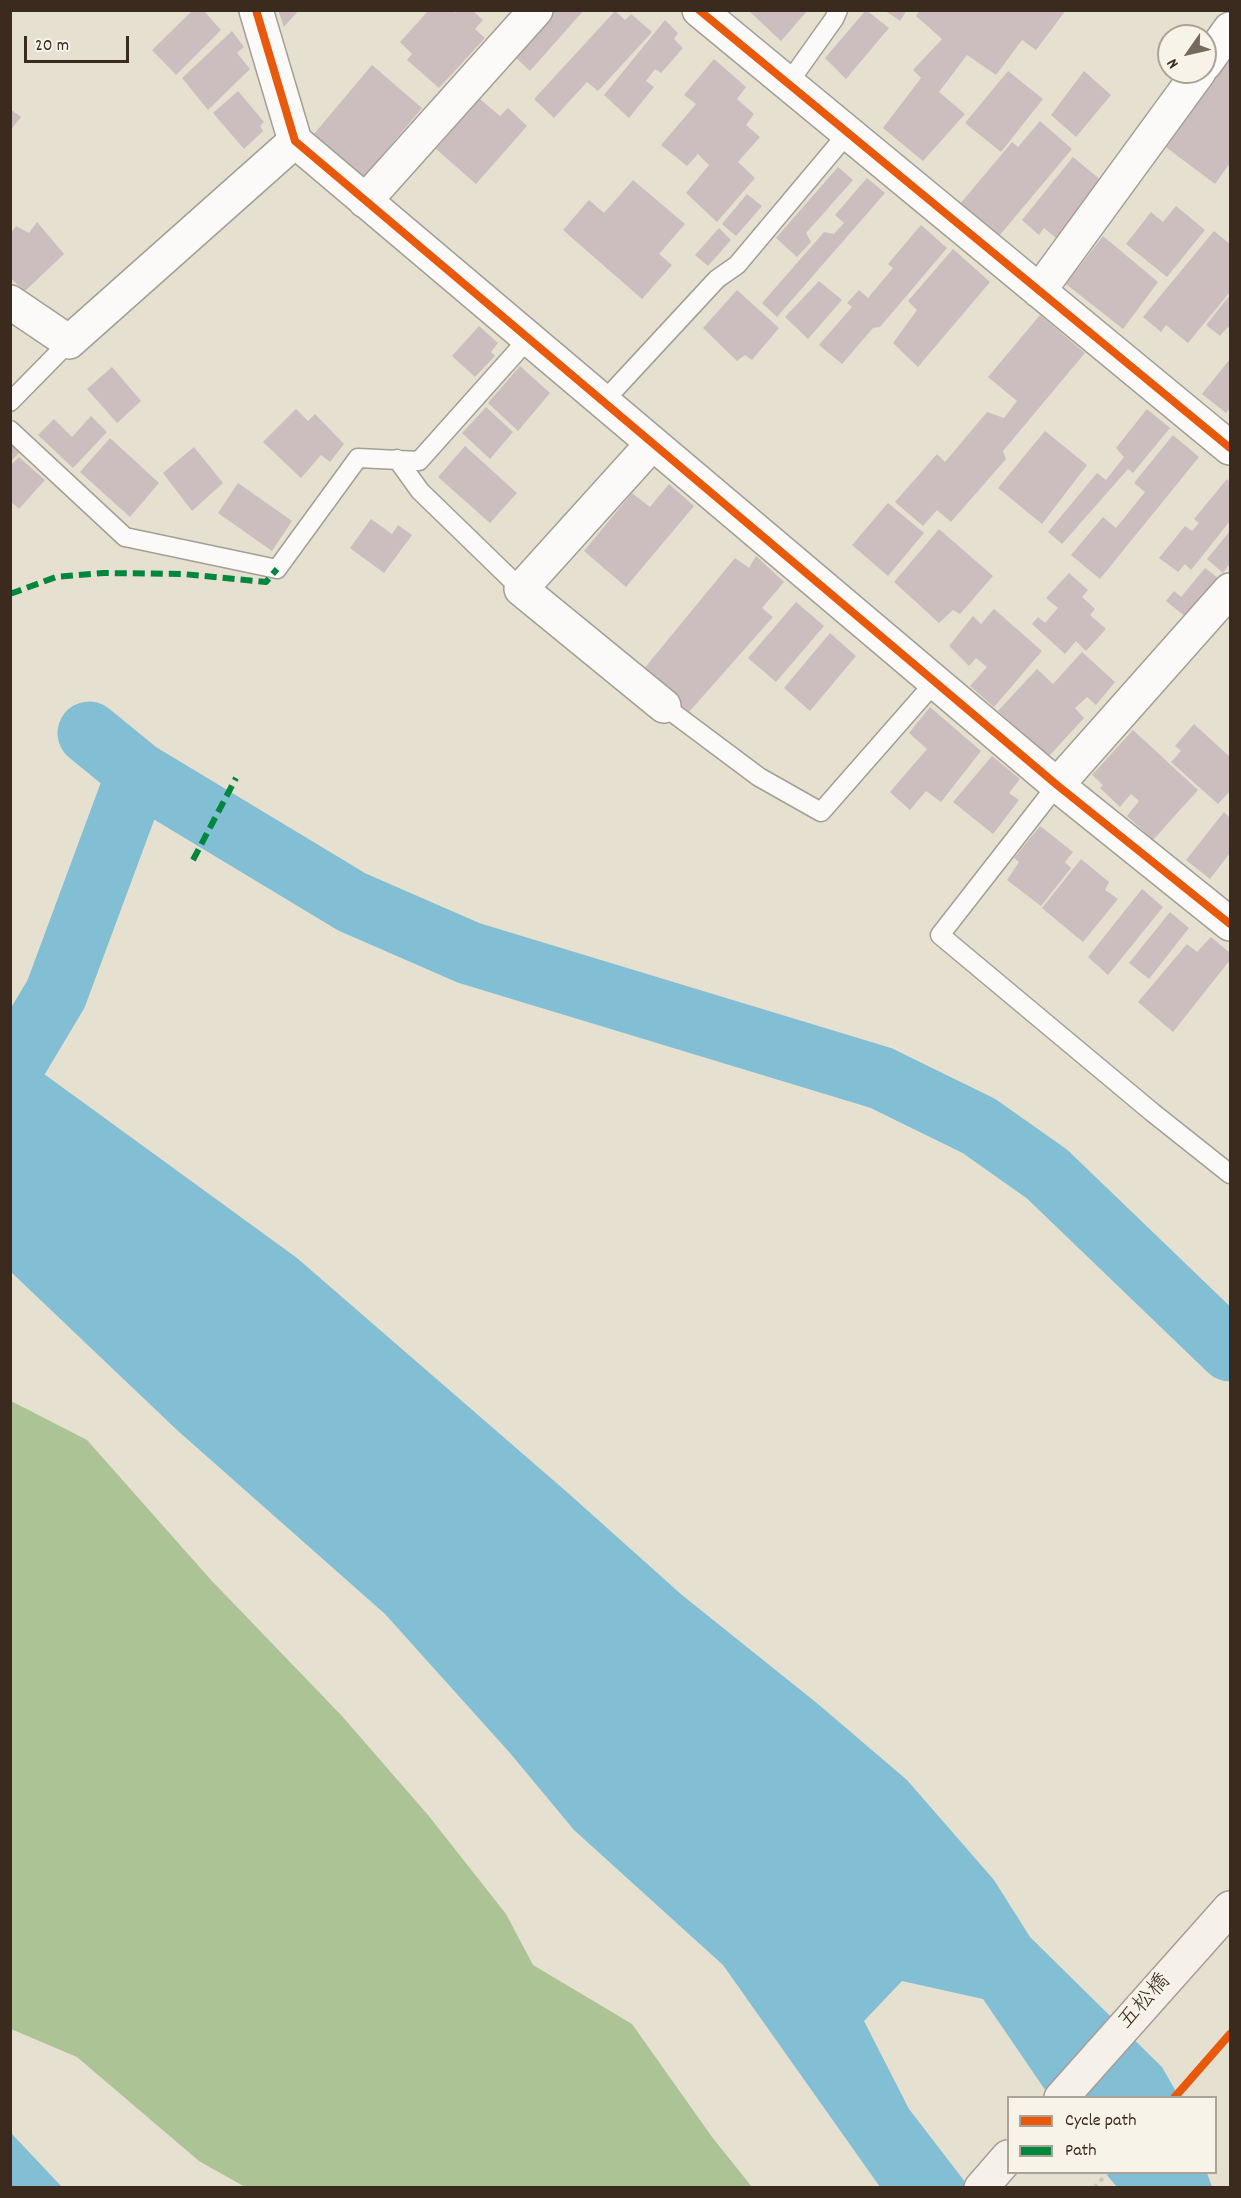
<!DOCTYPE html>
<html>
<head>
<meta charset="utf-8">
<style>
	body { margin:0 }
	#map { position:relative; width:1241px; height:2198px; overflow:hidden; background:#e5e0d0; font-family:Dekko,sans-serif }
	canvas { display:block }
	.frame { position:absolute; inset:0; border:12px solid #3b2a1e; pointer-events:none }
	.legend { position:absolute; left:1007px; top:2096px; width:210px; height:78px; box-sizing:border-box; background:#f7f3e8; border:2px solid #aca397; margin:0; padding:8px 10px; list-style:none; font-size:18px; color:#3b2a1e }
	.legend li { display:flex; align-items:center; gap:12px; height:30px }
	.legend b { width:30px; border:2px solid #aca397 }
	.north { position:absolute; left:1157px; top:24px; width:60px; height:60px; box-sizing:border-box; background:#f7f3e8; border:2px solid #aca397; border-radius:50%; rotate:236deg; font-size:16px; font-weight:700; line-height:24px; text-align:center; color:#3b2a1e }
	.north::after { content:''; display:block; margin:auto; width:21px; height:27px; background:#766a5c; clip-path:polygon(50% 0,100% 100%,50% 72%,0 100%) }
	.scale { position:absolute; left:24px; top:36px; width:105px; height:27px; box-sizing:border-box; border:3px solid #3b2a1e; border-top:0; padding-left:8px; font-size:18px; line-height:21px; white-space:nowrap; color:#3b2a1e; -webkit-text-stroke:4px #f7f3e8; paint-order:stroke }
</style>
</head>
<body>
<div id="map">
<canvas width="1241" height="2198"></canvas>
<div class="frame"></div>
<ul class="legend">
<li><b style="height:8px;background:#e8590c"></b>Cycle path</li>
<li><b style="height:8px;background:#00873e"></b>Path</li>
</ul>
<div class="north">N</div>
<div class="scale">20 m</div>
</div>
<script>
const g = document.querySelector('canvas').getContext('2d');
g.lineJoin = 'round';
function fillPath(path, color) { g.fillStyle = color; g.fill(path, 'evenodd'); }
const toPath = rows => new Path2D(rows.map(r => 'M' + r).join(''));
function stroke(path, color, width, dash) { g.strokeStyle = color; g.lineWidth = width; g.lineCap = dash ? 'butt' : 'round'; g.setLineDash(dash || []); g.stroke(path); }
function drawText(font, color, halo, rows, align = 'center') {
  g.font = font + ' Dekko,"Klee One",sans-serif'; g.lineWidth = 6; g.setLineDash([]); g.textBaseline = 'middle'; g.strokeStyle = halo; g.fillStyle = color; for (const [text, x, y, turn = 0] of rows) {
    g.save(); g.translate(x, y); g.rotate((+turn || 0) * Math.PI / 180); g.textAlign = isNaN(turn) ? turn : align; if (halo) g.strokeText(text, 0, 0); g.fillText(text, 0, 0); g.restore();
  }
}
fillPath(toPath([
	[11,1401,87,1440,211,1580,341,1715,428,1815,506,1914,533,1965,632,2024,712,2137,752,2187,245,2187,199,2161,77,2057,11,2029]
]), '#acc396');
fillPath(toPath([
	[10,1052,40,1071,297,1258,568,1493,682,1595,818,1704,907,1780,994,1880,1030,1937,1162,2067,1179,2097,1050,2097,983,1999,902,1981,864,2021,909,2109,969,2187,880,2187,723,1965,574,1830,510,1753,385,1614,177,1430,11,1272],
	[10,2133,11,2133,62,2187,11,2187],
	[1105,2173,1207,2173,1212,2187,1117,2187]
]), '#82bfd4');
stroke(toPath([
	[89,733,138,773,352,902,469,953,881,1078,979,1126,1047,1174,1230,1350],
	[10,1071,56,994,138,773]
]), '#82bfd4', 63);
fillPath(toPath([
	[193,10,203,10,221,30,176,75,152,50],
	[278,10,299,10,284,27],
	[429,10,452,10,455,13,457,10,472,10,483,20,475,29,485,38,439,88,407,60,412,54,400,42],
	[549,10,584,10,530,71,511,53],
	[748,10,808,10,781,41],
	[866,10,889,28,846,79,825,58],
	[884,10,907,10,900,21],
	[920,10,1066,10,1036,50,1022,40,996,75,967,55,939,92,965,114,923,161,883,128,921,78,913,70,942,39,916,16],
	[615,11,625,20,631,14,652,32,598,91,587,82,554,118,534,99],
	[665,20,678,33,674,39,683,48,661,73,655,69,646,81,654,87,629,118,604,95],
	[232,31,244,47,237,53,250,69,208,110,182,78],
	[1230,52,1230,163,1215,184,1163,145],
	[714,59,746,87,737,99,754,114,746,125,760,137,738,162,755,178,717,222,686,193,709,165,698,154,687,166,661,145,696,104,684,95],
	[372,65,422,108,364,177,314,134],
	[1008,71,1043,99,1001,152,965,123],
	[1084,71,1111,95,1076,137,1051,115],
	[238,91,264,122,260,126,263,131,244,149,213,113],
	[480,99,500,116,508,108,527,126,476,184,436,149],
	[10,109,21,117,10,131],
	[1040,121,1072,149,999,236,960,204,1012,142,1018,147],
	[1073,157,1103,182,1057,239,1044,228,1039,235,1022,220],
	[838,167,853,180,806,233,811,242,797,257,776,238],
	[867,178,885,193,777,317,762,303,824,232,834,234,844,223,835,215],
	[633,180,685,224,659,254,672,265,642,299,563,230,589,200,604,213],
	[747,194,762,206,736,236,722,224],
	[1176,206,1205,230,1167,277,1126,244,1151,212,1163,222],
	[37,222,64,254,25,291,10,278,10,234,16,226,29,233],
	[921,225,947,248,880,327,873,328,842,364,819,345,852,307,847,303,859,290,868,298,893,268,888,264],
	[719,228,731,240,708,266,695,255],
	[1214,231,1230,244,1230,292,1188,343,1166,325,1161,332,1143,317],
	[1103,236,1158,282,1123,329,1066,284],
	[953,249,990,282,918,367,893,343,917,310,908,301],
	[819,281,842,300,808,339,785,317],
	[737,290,779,328,752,360,745,355,737,361,703,328],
	[1230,295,1230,329,1228,327,1220,336,1206,325],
	[1040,315,1085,353,1003,451,1006,459,951,522,937,510,923,526,895,502,937,454,945,462,987,412,1004,418,1017,401,988,377],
	[479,326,498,343,491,352,495,356,475,377,452,356],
	[1230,359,1230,408,1226,413,1202,394],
	[520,366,550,393,518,431,488,403],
	[112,367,141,401,117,423,87,389],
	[486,407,513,432,490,459,462,433],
	[296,409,308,421,315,414,344,444,330,462,321,455,301,478,263,442],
	[1147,409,1170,428,1133,473,1128,469,1062,544,1048,532,1097,473,1106,480,1124,457,1116,448],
	[91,416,107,432,73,468,38,435,54,419,72,437],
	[1045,431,1087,465,1042,524,998,488],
	[1173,435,1199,457,1100,579,1071,555,1103,517,1116,528,1145,492,1134,483],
	[110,438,159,483,130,517,80,472],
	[10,442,21,451,10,462],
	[465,446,517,493,490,523,438,477],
	[194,447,223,483,192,511,163,473],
	[19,457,45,480,19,509,10,501,10,466],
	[1227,479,1230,483,1230,521,1191,570,1185,564,1178,572,1159,558,1185,526,1192,531,1199,523,1194,519],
	[238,483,292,521,272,551,218,513],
	[669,484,694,506,626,587,584,551,632,493,650,507],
	[888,503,924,533,888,576,852,545],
	[371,519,392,534,398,525,412,535,384,573,350,548],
	[939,529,993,576,960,614,953,610,939,623,894,582],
	[1230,531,1230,563,1223,573,1207,559],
	[756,556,784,582,762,608,773,617,689,712,643,670,735,558,749,568],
	[1205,568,1218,578,1186,617,1166,601,1174,591,1181,597],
	[1069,573,1088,590,1082,597,1095,609,1090,615,1106,629,1086,651,1076,641,1065,654,1032,624,1038,617,1045,623,1058,608,1046,598],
	[796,602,824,626,776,682,748,658],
	[994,609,1042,651,994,707,970,686,987,667,976,658,969,666,949,646,973,616,981,624],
	[830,633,856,656,810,711,784,688],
	[1082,652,1115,682,1096,705,1087,697,1075,708,1084,718,1049,756,998,711,1037,669,1053,684],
	[930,707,981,751,941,802,926,791,910,810,890,792,927,749,909,733],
	[1194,724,1230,757,1230,791,1218,804,1171,762,1181,751,1175,746],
	[1133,730,1198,790,1153,840,1127,816,1139,801,1131,794,1120,807,1100,788,1103,785,1092,775],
	[992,756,1020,779,1009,793,1019,800,993,834,953,802],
	[1224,812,1230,818,1230,853,1210,879,1186,860],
	[1040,826,1073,852,1065,862,1071,868,1041,906,1007,880,1019,862,1014,858],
	[1081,859,1109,882,1105,890,1118,899,1083,942,1042,908],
	[1142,889,1163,907,1108,975,1088,957],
	[1170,912,1189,928,1149,979,1129,963],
	[1211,937,1230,953,1230,960,1173,1032,1138,1002,1187,944,1197,952]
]), '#ccbebe');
const service = toPath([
	[787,85,834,19,838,10],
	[10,402,69,342],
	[603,402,717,279,737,265,847,134],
	[10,430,125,537,277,569,358,458,419,461,528,339],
	[397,459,420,491,521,589],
	[664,706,759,777,821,812,935,682],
	[1057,785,940,935,1152,1112,1230,1174]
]);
const minor = toPath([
	[256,10,295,141,1057,785,1230,924],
	[699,10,1230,448],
	[1205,64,1230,29],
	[365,201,536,10],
	[1039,291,1199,72],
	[10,302,69,342,295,141],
	[652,444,521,589,664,706],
	[1057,785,1230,590]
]);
const secondary = toPath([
	[1061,2098,1230,1908],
	[981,2188,1008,2157]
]);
stroke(service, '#a49f95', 21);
stroke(minor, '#a49f95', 36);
stroke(secondary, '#a49f95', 36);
stroke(toPath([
	[1174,2098,1230,2034],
	[1094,2188,1108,2172]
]), '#cbc8c3', 4, [4.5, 4.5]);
stroke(service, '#fbfaf8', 18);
stroke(minor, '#fbfaf8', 33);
stroke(secondary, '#f5f1ea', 33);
stroke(toPath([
	[10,594,56,577,104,573,183,574,266,582,277,569],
	[193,860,236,778]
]), '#00873e', 6, [12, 6]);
stroke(toPath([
	[256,10,295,141,1057,785,1230,924],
	[699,10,1230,448],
	[1174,2098,1230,2034]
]), '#e8590c', 8);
drawText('22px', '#3b2a1e', '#f7f3e8', [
	["五松橋",1146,2003,-48]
]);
</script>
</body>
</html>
